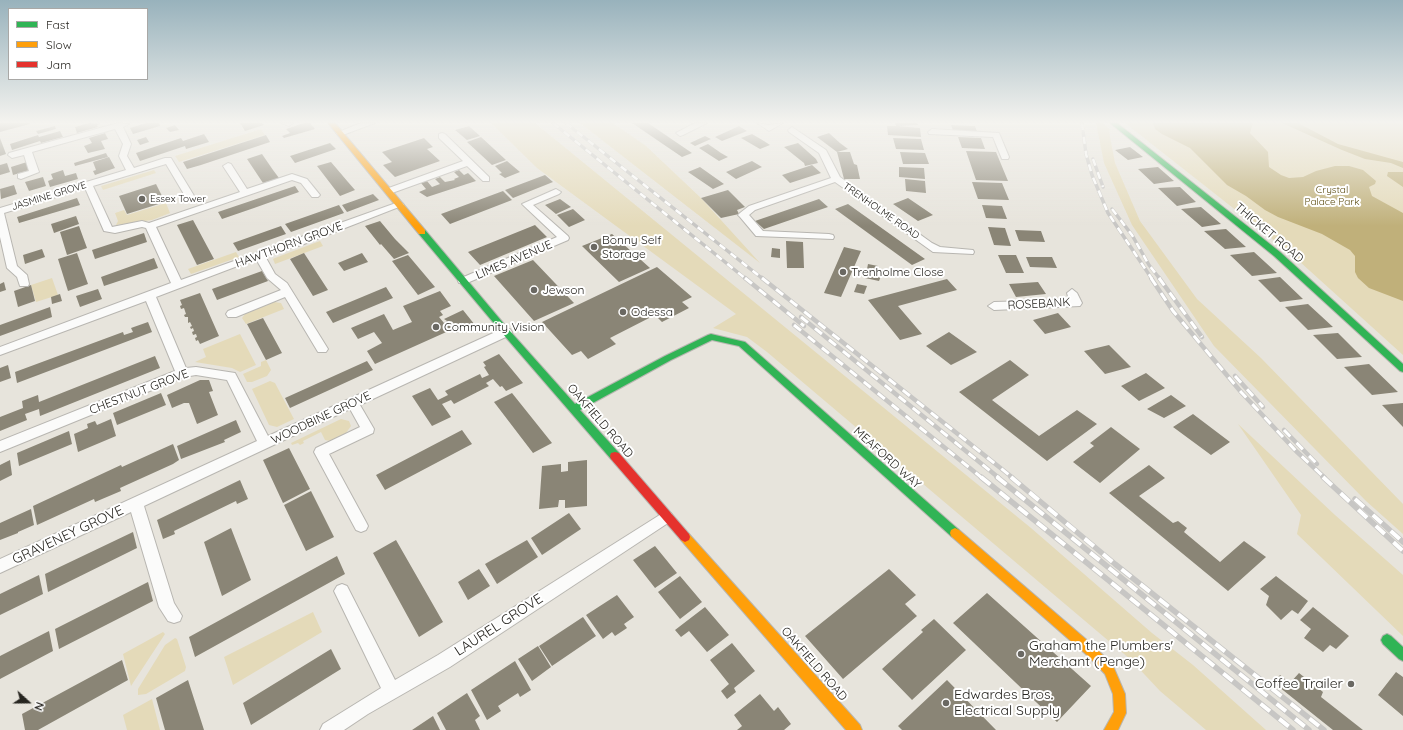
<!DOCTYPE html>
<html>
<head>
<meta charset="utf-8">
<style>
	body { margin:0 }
	#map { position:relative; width:1403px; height:730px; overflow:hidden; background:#e7e4dc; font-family:Quicksand,sans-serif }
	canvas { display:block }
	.legend { position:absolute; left:8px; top:8px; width:140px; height:72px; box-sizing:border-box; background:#fff; border:1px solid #a9a8a6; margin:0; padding:5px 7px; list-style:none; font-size:12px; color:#272520 }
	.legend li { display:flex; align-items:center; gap:8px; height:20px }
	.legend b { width:20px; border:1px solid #a9a8a6 }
	.north { position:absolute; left:8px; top:682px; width:40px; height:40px; -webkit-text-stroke:3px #fff; paint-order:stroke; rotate:111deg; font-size:11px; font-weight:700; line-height:16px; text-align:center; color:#272520 }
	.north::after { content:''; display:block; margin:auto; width:14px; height:18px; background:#272520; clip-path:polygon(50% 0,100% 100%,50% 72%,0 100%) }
</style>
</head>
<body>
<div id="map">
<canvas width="1403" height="730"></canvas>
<ul class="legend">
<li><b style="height:5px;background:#30b455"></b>Fast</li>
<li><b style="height:5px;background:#ff9f0a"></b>Slow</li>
<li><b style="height:5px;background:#e5322d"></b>Jam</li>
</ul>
<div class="north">N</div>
</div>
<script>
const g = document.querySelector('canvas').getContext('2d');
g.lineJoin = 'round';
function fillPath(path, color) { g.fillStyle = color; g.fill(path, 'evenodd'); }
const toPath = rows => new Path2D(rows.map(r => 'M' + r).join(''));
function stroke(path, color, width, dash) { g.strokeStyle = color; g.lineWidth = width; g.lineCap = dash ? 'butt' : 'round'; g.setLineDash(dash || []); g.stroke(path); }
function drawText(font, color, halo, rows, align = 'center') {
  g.font = font + ' Quicksand,sans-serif'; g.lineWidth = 4; g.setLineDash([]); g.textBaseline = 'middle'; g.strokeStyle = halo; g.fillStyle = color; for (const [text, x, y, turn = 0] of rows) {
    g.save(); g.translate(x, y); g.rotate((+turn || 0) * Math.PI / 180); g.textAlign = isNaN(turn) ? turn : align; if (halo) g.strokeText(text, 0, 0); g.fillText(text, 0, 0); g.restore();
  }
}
fillPath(toPath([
	[491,123,535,123,1031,528,1152,633,1193,665,1266,730,1206,730,1160,691,1130,659,767,352,747,337,713,328,736,314,537,168],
	[580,123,613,123,646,146,701,198,760,263],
	[1096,123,1102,123,1111,130,1109,131,1115,163,1140,221,1197,299,1261,358,1403,504,1403,534,1366,501,1214,346,1132,225,1104,163],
	[1125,123,1403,123,1403,355,1289,252],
	[261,129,265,135,179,162,175,156],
	[154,170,156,173,103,190,101,186],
	[166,203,170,213,152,220,116,225,118,221,115,213,124,210,127,215],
	[320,241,323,246,275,264,273,259,275,258],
	[236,252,239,257,191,274,188,269],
	[52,278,58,295,36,302,31,285],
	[274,302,281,303,284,309,246,324,242,318,245,314],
	[240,334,256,365,240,372,232,368,195,362,206,357,203,349],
	[266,360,271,370,267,376,252,382,247,382,243,374,261,366,261,362],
	[270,381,275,383,294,419,277,427,269,425,252,389],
	[341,419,349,421,351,426,346,433,337,437,338,438,330,441,325,440,321,432,303,441,304,443,300,445,298,443,292,445,291,443],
	[1238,424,1335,515,1403,575,1403,636,1297,534,1301,515],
	[313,612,322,632,233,685,224,657],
	[163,632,165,634,131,686,123,654],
	[175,638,177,639,186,667,185,671,146,694,138,695,138,689,165,645],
	[152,699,160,730,127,730,123,715]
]), '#e4dab9');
fillPath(toPath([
	[1153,123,1253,123,1250,133,1268,152,1269,167,1281,175,1289,178,1303,177,1316,171,1335,166,1349,166,1363,170,1376,181,1375,184,1369,187,1372,196,1403,213,1403,301,1369,288,1358,278,1355,272,1355,256,1350,250,1322,234,1278,217,1265,210,1246,196,1227,185,1190,148,1162,134,1155,129],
	[1282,123,1298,123,1338,144,1403,162,1403,168,1391,163,1365,159,1342,150],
	[1388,172,1403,172,1403,187,1387,176]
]), '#c0b07a');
fillPath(toPath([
	[0,123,29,123,30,124,0,132],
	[89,123,100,124,97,125,98,127,77,133,75,127],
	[146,123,159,123,160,126,133,134,130,128],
	[240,123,262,123,264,125,245,131],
	[304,123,310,123,315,129,284,138,282,136,290,133,286,129],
	[632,123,648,123,692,153,682,157],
	[895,123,917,123,918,125,898,126,920,128,921,137,888,135,887,126,896,126],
	[175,125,179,130,170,132,166,128],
	[951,125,975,126,978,134,954,133],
	[55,126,56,129,38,134,36,131],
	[469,126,480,136,467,140,455,130],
	[739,126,747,131,722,141,715,137],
	[60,131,63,137,41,143,40,141,12,150,10,144,38,135,39,137],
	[105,133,108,139,101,141,105,149,88,153,84,146,92,143,89,138],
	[829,133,840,143,848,149,837,152,817,137],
	[204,134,209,142,186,149,185,146,140,161,136,153,181,138,183,141],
	[752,134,764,141,770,145,760,149,741,138],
	[266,135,270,142,201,165,187,169,183,162],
	[705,136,711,139,695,146,690,143],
	[146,137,149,142,140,145,137,140],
	[481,137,506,160,492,165,467,142],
	[958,137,981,138,985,149,962,148],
	[0,138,6,154,0,156],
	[424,138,433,147,427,149,440,161,395,177,383,165,392,162,382,152],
	[893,138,921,139,924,150,896,149],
	[330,143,336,149,295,163,290,156],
	[798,143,816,159,818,163,805,166,804,163,784,147],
	[708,144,721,153,728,157,719,161,699,148],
	[1130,147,1143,157,1128,160,1115,150],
	[966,151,996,152,1008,181,976,180],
	[837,152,850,152,854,164,857,165,860,179,844,179],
	[900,152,925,153,929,164,903,164],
	[106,153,108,157,75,166,74,163],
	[262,154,273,170,279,178,263,183,247,159],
	[109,157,115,168,95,175,93,171,96,170,93,162],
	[507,161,520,172,505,178,499,174,502,173,495,166],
	[752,161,762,167,736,179,726,172],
	[27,162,30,170,13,175,11,167],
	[331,162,348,182,355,190,340,196,317,166],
	[7,163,10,172,0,175,0,165],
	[812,165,821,173,790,183,782,175],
	[700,167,724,184,713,189,688,172],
	[899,167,924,168,925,179,899,177],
	[1158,167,1174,181,1154,184,1138,169],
	[63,170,65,176,76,173,78,179,50,187,48,181,53,179,51,174],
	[459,170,464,175,468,173,476,181,427,197,419,192,426,189,421,183,427,181,432,187,440,184,435,179,440,177,445,182,455,180,454,179,459,177,454,172],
	[545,175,553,182,513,198,505,190],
	[43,177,46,186,29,191,25,182],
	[905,179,925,181,926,193,906,191],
	[972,182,1002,183,1009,200,978,199],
	[156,184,165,202,127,214,119,196],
	[14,185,17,194,1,199,0,189],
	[295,186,299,192,254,208,222,219,218,212],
	[1180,187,1196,202,1177,206,1158,188],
	[728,190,745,207,737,210,739,214,721,218,701,198],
	[503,191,512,200,450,224,441,214],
	[373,194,379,200,347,212,342,205],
	[77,198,80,205,19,223,17,217],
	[908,198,933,215,918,221,893,204],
	[560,199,571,207,556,214,545,205],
	[819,199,828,207,764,229,755,221],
	[848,204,925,259,912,265,835,209],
	[339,205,344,213,291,232,285,224],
	[982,205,1002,206,1007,219,986,218],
	[1201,207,1221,224,1202,227,1181,209],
	[573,209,585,220,569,227,557,215],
	[76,216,79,224,54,233,51,224],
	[193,220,214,259,197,265,177,225],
	[380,221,395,239,409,253,394,259,381,244,380,245,365,226],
	[535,225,547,237,480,265,468,252],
	[79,226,87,248,67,255,60,232],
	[281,226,286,234,238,251,233,243],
	[988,227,1005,228,1011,246,994,245],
	[1226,229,1246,247,1225,249,1204,231],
	[1015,230,1041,231,1045,242,1019,241],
	[144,233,147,242,95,259,92,250],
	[612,234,650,268,619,282,582,246],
	[786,241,803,242,804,268,787,268],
	[844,247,861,251,841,297,824,293],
	[772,248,780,249,780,258,771,257],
	[42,249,45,257,25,264,23,255],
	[1254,252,1277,273,1252,276,1230,255],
	[77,253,88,284,68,291,58,259],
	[304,253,328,290,313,296,290,259],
	[362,253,368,262,344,271,338,263],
	[408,255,435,287,418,295,392,261],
	[998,255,1016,255,1024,273,1006,273],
	[1026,257,1052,257,1057,268,1030,267],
	[154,258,158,268,104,286,101,277],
	[533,260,574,303,534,321,494,276],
	[868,264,878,266,877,271,867,269],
	[657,267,692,297,682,302,689,308,662,322,655,315,610,338,616,344,588,359,581,351,572,355,542,322],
	[262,271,268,281,217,300,212,289],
	[867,272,881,276,879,281,865,278],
	[1280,277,1303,299,1280,302,1258,280],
	[947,279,957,290,898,306,922,334,900,340,868,300],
	[4,282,6,290,0,292,0,284],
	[1038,282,1046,294,1016,297,1009,284],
	[857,284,867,286,864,294,854,292],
	[31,285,35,301,18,307,14,291],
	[386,287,393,298,333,323,326,312],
	[98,289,102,299,80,307,76,296],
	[440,291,451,306,440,311,443,315,439,317,444,323,447,321,444,319,463,310,475,325,456,333,453,329,375,364,367,351,382,343,374,332,358,339,351,328,384,314,393,330,412,322,403,306],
	[200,293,219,336,200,344,198,340,196,341,195,338,197,337,196,334,193,335,192,332,194,331,193,328,191,329,190,327,192,326,190,322,188,323,188,317,185,317,184,315,186,314,184,308,181,309,180,306,182,305,180,300],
	[60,294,62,301,52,304,51,297],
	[1308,304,1333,327,1308,330,1285,307],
	[50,307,52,317,0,336,0,325],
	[1058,313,1071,327,1045,334,1033,320],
	[263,318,282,353,266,360,247,324],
	[148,322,152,332,17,383,15,372,123,332,124,335,133,332,131,328],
	[949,332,977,352,951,365,926,346],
	[1338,333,1362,357,1337,359,1313,335],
	[1109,345,1131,367,1105,374,1084,351],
	[499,354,523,383,506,391,502,386,500,387,493,379,486,383,489,386,454,404,451,400,442,404,451,417,432,426,412,396,430,388,438,400,448,395,445,391,480,374,482,378,489,375,484,367,486,366,483,362],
	[155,356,160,368,40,416,39,409,25,414,27,420,0,431,0,417,23,408,22,401,38,395,39,402],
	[1010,360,1029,375,992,400,1039,436,1077,410,1097,424,1047,461,959,392],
	[367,361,373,370,290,408,285,398],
	[1369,364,1398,392,1372,395,1344,367],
	[8,365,11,378,0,382,0,368],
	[1146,373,1165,388,1139,401,1121,386],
	[200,380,209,380,213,391,209,392,218,415,197,424,189,403,184,403,172,408,167,395],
	[161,393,166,405,117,425,113,413],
	[512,393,552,443,533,453,494,402],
	[1171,395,1186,406,1164,418,1147,409],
	[1403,403,1403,427,1382,405],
	[1193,414,1230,442,1211,455,1173,427],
	[111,419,116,436,78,452,74,434,88,428,87,424,95,421,97,425],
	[236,420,241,432,224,440,225,442,181,459,177,446],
	[1111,427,1140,449,1100,483,1073,462,1094,446,1090,443],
	[462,430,472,444,385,490,376,475],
	[69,431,72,444,19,466,17,453],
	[173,444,179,460,173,464,120,488,121,491,95,502,94,499,37,525,33,506,121,465,122,467],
	[289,448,310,489,283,503,263,460],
	[10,460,12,475,0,481,0,465],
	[587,460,587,506,565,508,565,500,559,500,558,507,539,509,542,466,561,464,561,472,568,471,568,462],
	[1149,465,1165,478,1139,496,1173,523,1178,521,1187,528,1184,532,1220,562,1244,541,1266,557,1228,591,1109,493],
	[240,480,248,499,237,504,236,501,174,531,175,534,163,539,157,520],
	[311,491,334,537,306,551,284,505],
	[31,509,34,525,18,532,18,533,0,540,0,523],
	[569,513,581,529,542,555,531,538],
	[231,528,251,580,222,596,204,542],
	[133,532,137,548,48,592,45,574],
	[396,540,443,622,419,637,373,553],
	[527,540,538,557,497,584,485,564],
	[655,546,677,573,655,588,633,560],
	[337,556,345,574,195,657,189,637],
	[479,569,490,586,468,600,458,582],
	[889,569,916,595,905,604,917,616,843,679,805,636],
	[39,575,43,594,0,615,0,594],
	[680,576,702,602,680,619,658,592],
	[1276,576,1308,601,1298,614,1292,610,1281,620,1266,605,1269,596,1260,589],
	[148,582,153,601,59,649,55,629],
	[987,593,1091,686,1057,722,953,623],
	[617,595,634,617,624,624,627,628,615,636,612,632,603,639,586,615],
	[705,607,729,635,707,652,689,631,681,637,675,630],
	[1313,607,1349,636,1336,649,1330,645,1323,652,1304,638,1311,629,1300,620],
	[583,617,596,636,552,666,539,646],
	[934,619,966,650,912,700,882,669,923,632,921,630],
	[49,631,53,651,0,679,0,656],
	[732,643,755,671,734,688,736,692,727,699,721,691,729,684,710,660],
	[538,646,551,667,532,681,518,659],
	[331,649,341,669,251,725,243,703],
	[122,660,128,680,38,730,25,730,22,714],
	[515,661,531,690,520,697,518,693,498,706,501,711,487,720,471,690],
	[1396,672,1403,677,1403,716,1378,695],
	[1299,673,1323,692,1321,697,1363,730,1333,730,1274,683,1280,675,1290,683],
	[188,680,204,730,165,730,156,698],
	[947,680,996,730,902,730,898,726],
	[467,693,480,716,475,720,480,730,446,730,437,713],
	[760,694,774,711,778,707,791,724,784,730,737,730,742,726,734,715],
	[433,716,440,730,412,730]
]), '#8a8576');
const street = toPath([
	[118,123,129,124,123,127,131,144,127,156,134,168,165,158,171,158,196,199,191,202,188,201,166,164,93,186,112,227,142,221,149,223,240,192,223,166,228,163,231,164,247,189,292,174,307,179,320,195,318,197,312,197,301,183,292,180,156,227,181,280,396,203,402,203,404,205,304,244,265,256,275,274,287,283,328,349,326,352,318,352,285,297,236,317,228,317,226,314,228,311,281,290,267,278,256,259,156,297,186,368,196,367,235,373,268,436,502,329,510,329,512,332,510,335,360,405,374,429,373,433,329,454,366,522,368,526,366,530,361,532,356,530,314,452,316,448,360,427,350,409,144,506,174,603,182,616,180,621,174,623,168,621,159,607,131,512,0,573,0,559,257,441,227,380,196,375,184,377,0,452,0,441,175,371,146,301,0,355,0,347,171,283,146,228,142,227,115,233,104,231,85,188,4,213,17,266,27,275,29,284,28,286,20,286,17,277,7,268,0,237,0,208,126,170,119,156,123,144,115,129,32,152,39,172,21,179,18,178,18,174,29,171,24,155,12,158,8,155,9,153,118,123],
	[281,123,293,123,289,126,281,123],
	[361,123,375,123,340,136,336,133,361,123],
	[695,123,707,123,683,135,680,136,676,133,695,123],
	[757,123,769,125,783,123,769,131,757,123],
	[792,127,826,150,840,177,932,243,940,247,973,250,974,252,973,254,933,252,835,182,755,210,749,215,763,231,829,234,833,235,834,237,833,239,756,236,740,217,738,215,740,213,749,206,831,178,819,153,789,132,788,130,792,127],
	[932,129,999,133,1009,157,1008,159,1002,159,993,137,929,134,928,132,932,129],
	[442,133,445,134,489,177,489,181,483,181,467,166,392,193,386,193,386,189,463,161,439,138,439,134,442,133],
	[556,189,561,192,559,194,533,205,568,236,569,238,568,240,467,283,459,283,458,281,459,279,557,237,522,204,556,189],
	[1072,289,1077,293,1082,303,1080,306,994,310,988,306,994,302,1069,300,1067,293,1072,289],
	[666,511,671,513,673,517,671,521,450,667,368,714,344,730,320,730,323,724,381,688,334,591,337,586,342,584,347,586,395,680,438,655,666,511]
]);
const fast = toPath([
	[1110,123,1117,123,1280,252,1403,364,1403,372,1400,371,1274,256,1110,123],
	[419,230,425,230,509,330,575,404,665,356,708,335,711,334,745,342,959,530,960,533,959,536,955,538,951,536,739,346,712,340,671,360,580,410,619,453,620,456,619,459,615,460,611,459,503,334,419,234,419,230],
	[1387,634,1391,636,1403,647,1403,661,1399,659,1383,644,1381,640,1383,636,1387,634]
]);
const slow = toPath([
	[328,123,335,123,425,230,425,234,419,234,328,123],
	[955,528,959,530,1096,648,1113,666,1125,694,1126,713,1118,730,1104,730,1114,712,1113,694,1105,674,1088,656,951,536,950,533,951,530,955,528],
	[685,532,689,534,860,725,862,730,846,730,681,540,680,537,681,534,685,532]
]);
const jam = toPath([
	[615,452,619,453,689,534,690,537,689,540,685,542,681,540,611,459,610,456,611,453,615,452]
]);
stroke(street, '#b8b6b1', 2);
stroke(fast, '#b8b6b1', 2);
stroke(slow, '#b8b6b1', 2);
stroke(jam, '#b8b6b1', 2);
fillPath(street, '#fbfbfa');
fillPath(fast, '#30b455');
fillPath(slow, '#ff9f0a');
fillPath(jam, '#e5322d');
const railFar2 = toPath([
	[553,123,746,279],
	[566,123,763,279],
	[1082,123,1086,154,1092,175,1108,213,1152,279],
	[1093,159,1103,187],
	[1112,209,1132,235,1149,265,1160,279]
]);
const railFar1 = toPath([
	[745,278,804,326],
	[762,278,1013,478],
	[1151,278,1173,311,1241,392,1296,451,1325,478],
	[1159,278,1202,337],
	[801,317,999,478],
	[794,325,982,478],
	[1235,376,1263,407],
	[1284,430,1317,464]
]);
const rail = toPath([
	[981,477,1293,730],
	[997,477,1309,730],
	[1011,477,1115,564,1324,730],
	[1323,477,1403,551],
	[1355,499,1403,542]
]);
stroke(railFar2, '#c7c6c4', 3.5);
stroke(railFar1, '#c7c6c4', 4.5);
stroke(rail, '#c7c6c4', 5.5);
stroke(railFar2, '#fff', 2.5, [7]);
stroke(railFar1, '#fff', 3, [9]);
stroke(rail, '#fff', 4, [12]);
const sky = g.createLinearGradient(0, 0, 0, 226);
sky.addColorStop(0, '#98b2bc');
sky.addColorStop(0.54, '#f4f3ef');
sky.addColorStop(1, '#f4f3ef00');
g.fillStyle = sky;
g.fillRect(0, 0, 1403, 226);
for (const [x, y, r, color] of [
	[142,199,4,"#6a6862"],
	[594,247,4,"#6a6862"],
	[843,272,4,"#6a6862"],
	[534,290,4,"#6a6862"],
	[623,312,4,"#6a6862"],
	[436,327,4,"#6a6862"],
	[1021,654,4,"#6a6862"],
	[1351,684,4,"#6a6862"],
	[946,703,4,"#6a6862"]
]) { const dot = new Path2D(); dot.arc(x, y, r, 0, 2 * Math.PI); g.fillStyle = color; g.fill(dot); stroke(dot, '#fff', 1.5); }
drawText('10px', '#5e4e15', '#fff', [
	["Crystal",1332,190],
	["Palace Park",1332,202]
]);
drawText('10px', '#272520', '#fff', [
	["JASMINE GROVE",49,196,-17],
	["TRENHOLME ROAD",881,211,35]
]);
drawText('10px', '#272520', '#fff', [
	["Essex Tower",150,199]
], 'left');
drawText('12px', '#272520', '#fff', [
	["THICKET ROAD",1269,233,40],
	["HAWTHORN GROVE",289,245,-20],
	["LIMES AVENUE",514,260,-23],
	["ROSEBANK",1039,304,-3],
	["CHESTNUT GROVE",139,392,-21],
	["WOODBINE GROVE",321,418,-25],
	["OAKFIELD ROAD",600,421,49],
	["MEAFORD WAY",887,458,42],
	["OAKFIELD ROAD",814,664,49]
]);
drawText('12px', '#272520', '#fff', [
	["Bonny Self",602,240],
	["Storage",602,254],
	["Trenholme Close",851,272],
	["Jewson",542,290],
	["Odessa",631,312],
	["Community Vision",444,327]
], 'left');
drawText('14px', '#272520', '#fff', [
	["GRAVENEY GROVE",68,535,-25],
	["LAUREL GROVE",499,625,-33]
]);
drawText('14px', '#272520', '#fff', [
	["Graham the Plumbers'",1029,646],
	["Merchant (Penge)",1029,662],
	["Coffee Trailer",1343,684,"right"],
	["Edwardes Bros.",954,695],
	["Electrical Supply",954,711]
], 'left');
</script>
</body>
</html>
